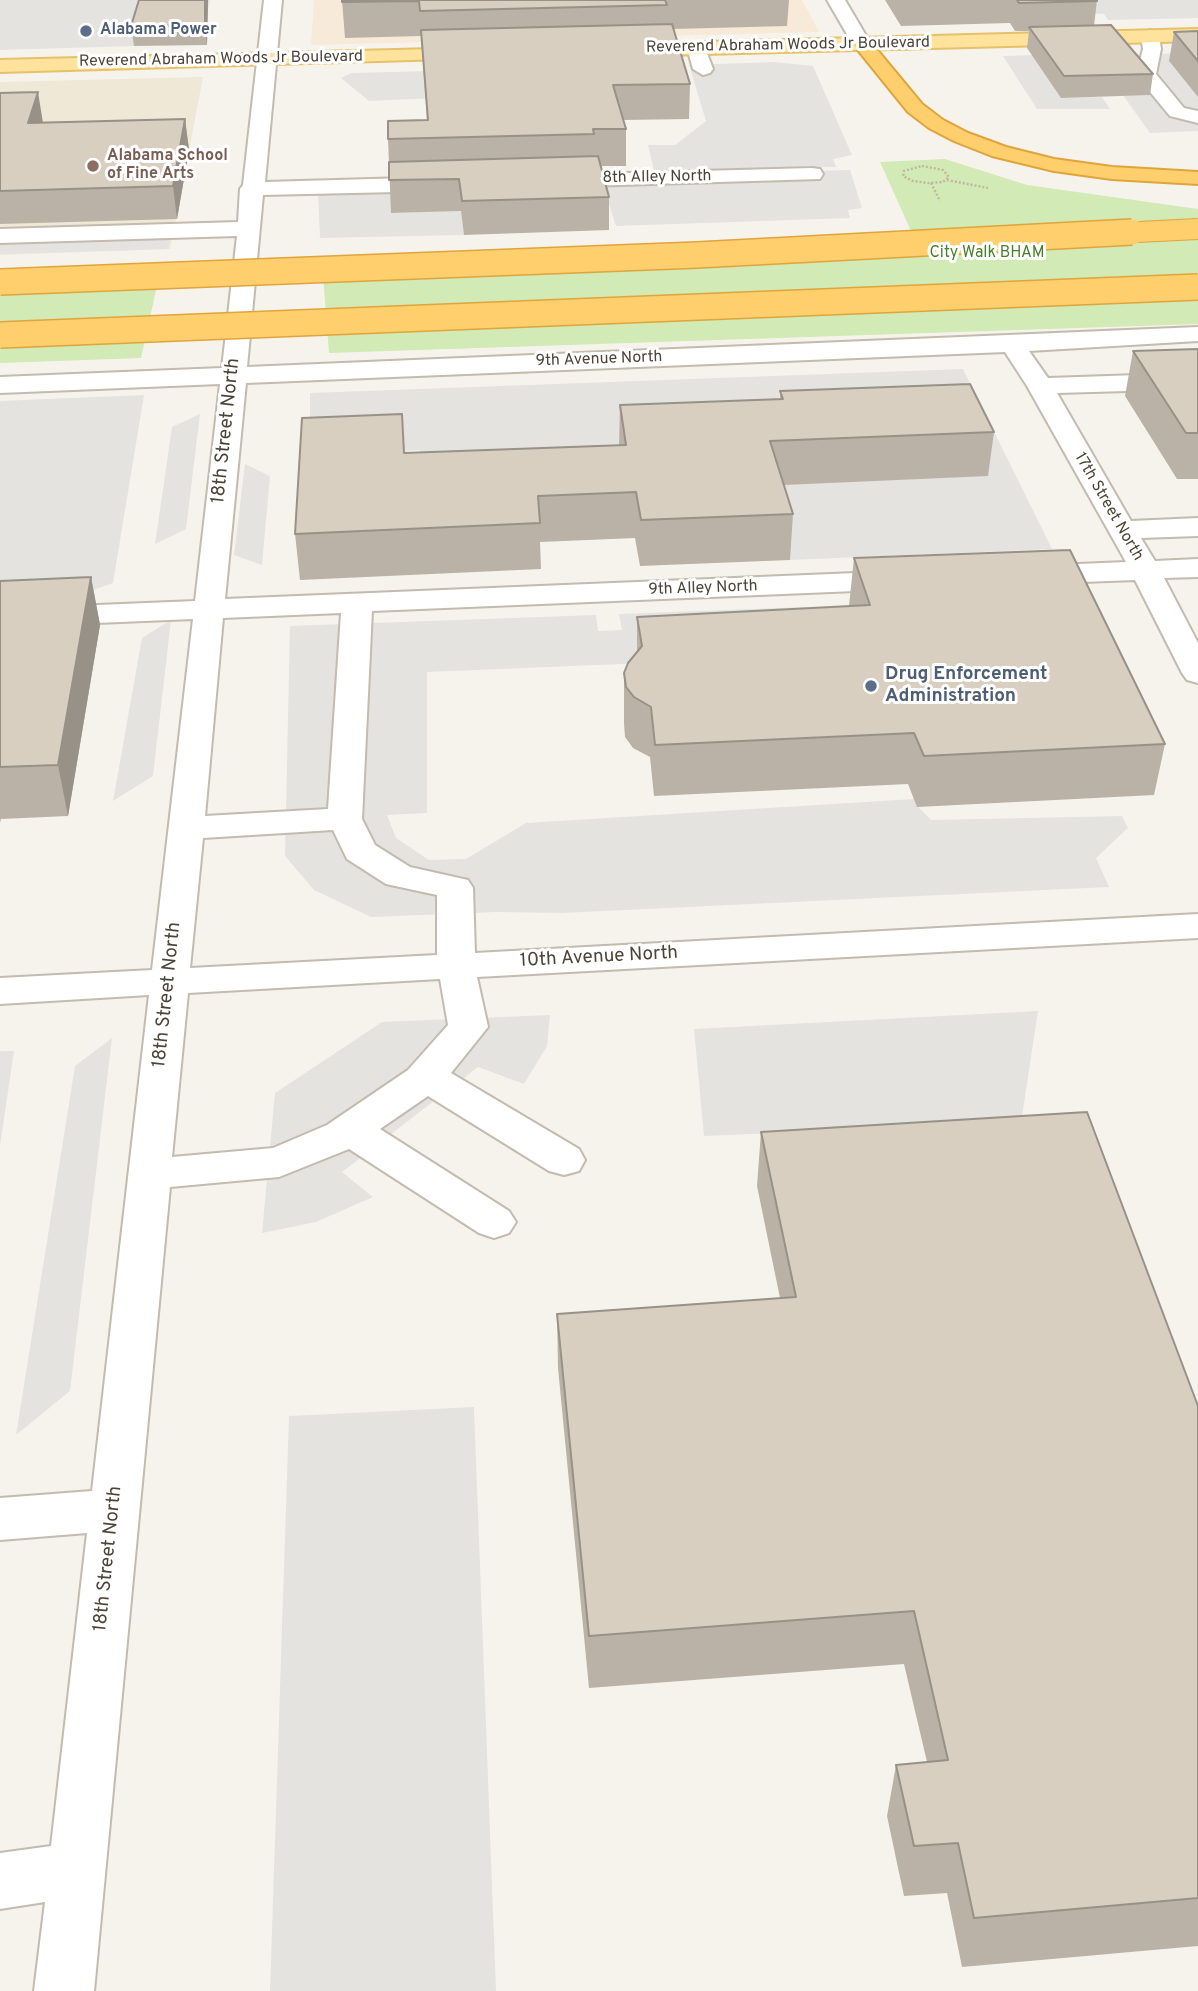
<!DOCTYPE html>
<html>
<head>
<meta charset="utf-8">
<style>
	body { margin:0 }
	canvas { display:block; background:#f6f3ec }
</style>
</head>
<body>
<canvas width="1198" height="1991"></canvas>
<script>
const g = document.querySelector('canvas').getContext('2d');
g.lineJoin = 'round';
function fillPath(path, color) { g.fillStyle = color; g.fill(path, 'evenodd'); }
const toPath = rows => new Path2D(rows.map(r => 'M' + r).join(''));
function stroke(path, color, width, dash) { g.strokeStyle = color; g.lineWidth = width; g.lineCap = dash ? 'butt' : 'round'; g.setLineDash(dash || []); g.stroke(path); }
function drawText(font, color, halo, rows, align = 'center') {
  g.font = font + ' Overpass,sans-serif'; g.lineWidth = 6; g.setLineDash([]); g.textBaseline = 'middle'; g.strokeStyle = halo; g.fillStyle = color; for (const [text, x, y, turn = 0] of rows) {
    g.save(); g.translate(x, y); g.rotate((+turn || 0) * Math.PI / 180); g.textAlign = isNaN(turn) ? turn : align; if (halo) g.strokeText(text, 0, 0); g.fillText(text, 0, 0); g.restore();
  }
}
fillPath(toPath([
	[314,0,802,0,819,32,311,45]
]), '#f7ead8');
fillPath(toPath([
	[203,77,170,249,0,255,0,82]
]), '#efe8d6');
fillPath(toPath([
	[945,159,1027,185,1198,209,1198,324,329,353,322,262,911,231,880,162],
	[160,272,141,358,0,363,0,278]
]), '#d2eab5');
fillPath(toPath([
	[0,0,210,0,207,14,143,16,134,46,0,50],
	[1073,0,1198,0,1198,18,1108,20,1104,14,1084,13],
	[1175,53,1169,61,1198,97,1198,131,1150,133,1097,59],
	[1071,54,1061,98,1102,97,1110,109,1037,109,1003,56],
	[774,62,813,66,852,155,833,159,836,167,654,170,648,145,675,145,706,121,689,65],
	[473,70,456,97,369,101,341,78,351,73],
	[850,170,862,208,848,210,850,218,616,226,600,176],
	[391,191,392,213,461,211,464,235,320,238,318,193],
	[172,223,168,249,0,254,0,228],
	[963,369,1052,549,790,560,754,444,424,497,420,450,310,456,310,393],
	[144,395,113,583,59,602,0,604,0,401],
	[200,414,186,529,155,544,172,427],
	[245,464,270,476,262,565,234,555],
	[807,607,814,626,866,654,427,672,427,813,387,815,396,838,429,860,466,859,526,823,914,799,918,807,931,820,1122,816,1128,828,1096,858,1109,887,562,913,496,912,371,917,314,890,285,856,290,626,596,615,598,631,622,630,619,614],
	[171,620,153,776,113,801,142,638],
	[1038,1011,1021,1123,704,1136,694,1029],
	[550,1015,547,1046,524,1084,478,1067,342,1172,373,1197,316,1222,262,1233,275,1093,382,1022],
	[112,1038,70,1391,16,1435,75,1066],
	[0,1051,14,1051,0,1146],
	[474,1407,496,1991,270,1991,289,1416]
]), '#e5e3e0');
const minor = toPath([
	[264,0,282,0,265,182,442,177,450,179,453,184,450,189,442,191,263,195,247,367,1198,327,1198,341,1029,351,1048,378,1198,373,1198,389,1057,393,1131,521,1198,518,1198,536,1141,538,1155,561,1198,559,1198,577,1164,578,1198,643,1198,683,1187,680,1182,673,1135,580,1030,584,1019,581,1015,575,1019,569,1030,566,1126,562,1027,386,1005,352,246,383,225,599,904,571,915,574,919,580,915,586,904,589,372,611,362,819,375,845,410,867,468,880,473,888,475,953,1198,914,1198,938,477,977,488,1027,451,1073,579,1149,585,1160,579,1171,564,1175,549,1171,428,1096,380,1129,509,1211,516,1222,509,1233,494,1238,479,1233,349,1149,279,1177,170,1187,94,1991,34,1991,45,1902,0,1909,0,1853,51,1846,87,1533,0,1540,0,1498,92,1491,149,995,0,1004,0,978,152,970,193,619,0,627,0,609,195,601,220,384,0,393,0,377,222,368,237,236,0,243,0,229,238,222,240,189,243,185,264,0],
	[341,613,328,809,205,816,223,618,341,613],
	[333,830,347,859,386,884,437,895,437,955,190,968,203,838,333,830],
	[440,979,448,1025,408,1070,327,1125,273,1148,172,1157,188,993,440,979],
	[827,0,845,0,871,44,869,48,855,48,827,0],
	[1150,30,1159,36,1161,49,1156,74,1184,108,1198,111,1198,123,1170,116,1136,75,1143,49,1141,36,1150,30],
	[696,42,705,48,713,69,710,73,703,75,693,69,687,48,696,42],
	[812,168,820,169,823,174,820,179,551,187,543,186,540,181,543,176,551,175,812,168]
]);
const major = toPath([
	[1198,29,1198,41,628,56,619,50,628,44,1198,29],
	[474,48,481,50,484,54,481,58,0,72,0,60,474,48]
]);
const highway = toPath([
	[862,38,869,40,922,104,943,120,968,133,1006,147,1054,159,1112,167,1198,172,1198,184,1112,179,1054,171,992,156,954,141,929,128,908,112,853,44,862,38]
]);
stroke(minor, '#c2bbae', 4);
stroke(major, '#e6c16a', 4);
stroke(highway, '#e0a43c', 4);
stroke(toPath([
	[922,166,943,170,949,177,943,182,928,183,913,181,903,176,904,171,922,166],
	[947,180,988,188],
	[931,183,940,201]
]), '#c4b79f', 2.5, [2, 2]);
fillPath(minor, '#fff');
fillPath(major, '#ffe39c');
fillPath(highway, '#ffcf6e');
const highwayBridgeFar1 = toPath([
	[1098,234,1198,229]
]);
const highwayBridge = toPath([
	[0,282,697,255,1132,232],
	[0,335,1198,287]
]);
stroke(highwayBridgeFar1, '#e0a43c', 22, []);
stroke(highwayBridge, '#e0a43c', 28, []);
stroke(highwayBridgeFar1, '#ffcf6e', 20);
stroke(highwayBridge, '#ffcf6e', 25);
fillPath(toPath([
	[139,0,208,0,207,45,134,46,131,26],
	[342,0,789,0,787,26,673,29,690,84,689,119,623,120,626,129,626,166,601,166,609,197,609,230,464,235,461,211,391,213,388,139,427,120,421,36,345,38],
	[885,0,1097,0,1094,26,1153,74,1150,95,1061,98,1027,48,1029,31,1015,31,1010,23,901,26],
	[1198,31,1198,97,1169,61,1174,32],
	[0,93,43,123,185,119,189,150,177,219,0,224],
	[1198,349,1198,479,1177,479,1125,396,1133,351],
	[780,391,994,432,988,476,784,485,793,514,790,560,640,566,635,538,540,542,541,569,300,580,295,534,405,453,619,445,620,405,780,399],
	[854,558,1165,744,1154,795,917,807,908,784,654,796,650,757,633,748,625,737,624,723,624,673,637,652,637,617,849,606],
	[91,577,100,625,68,816,1,819,0,823,0,581],
	[761,1132,1198,1406,1198,1946,962,1967,947,1893,904,1896,887,1816,896,1765,927,1762,904,1664,589,1688,558,1368,557,1314,780,1298,757,1186]
]), '#bab2a6');
fillPath(toPath([
	[205,0,208,0,207,45,205,25],
	[38,92,43,123,28,123],
	[185,119,189,150,177,219,173,186],
	[91,577,100,625,68,816,58,765]
]), '#979187');
const building = toPath([
	[139,0,205,0,205,25,131,26,139,0],
	[342,0,665,0,667,5,420,11,419,1,342,2,342,0],
	[1017,0,1097,0,1097,1,1019,3,1017,0],
	[672,24,690,84,613,85,626,129,593,129,594,134,388,139,388,121,428,120,421,30,672,24],
	[1111,25,1153,74,1064,76,1029,27,1111,25],
	[1198,31,1198,61,1174,32,1198,31],
	[38,92,28,123,185,119,173,186,0,191,0,93,38,92],
	[598,156,609,197,462,201,459,179,389,180,389,162,598,156],
	[1198,349,1198,433,1186,433,1133,351,1198,349],
	[970,384,994,432,770,441,793,514,641,520,636,492,538,496,540,523,295,534,302,418,402,414,404,453,626,445,620,405,783,399,780,391,970,384],
	[1070,550,1165,744,924,756,914,733,655,745,651,707,634,697,626,687,624,673,628,663,642,646,637,617,870,605,854,558,1070,550],
	[91,577,58,765,0,767,0,581,91,577],
	[1087,1112,1198,1406,1198,1898,974,1918,958,1843,914,1846,896,1765,948,1760,914,1611,589,1636,557,1314,796,1297,761,1132,1087,1112]
]);
fillPath(building, '#d8cfc1');
stroke(building, '#979187', 2);
for (const [x, y, r, color] of [
	[86,31,7,"#5c6f8a"],
	[93,166,7,"#8d6e63"],
	[871,686,7,"#5c6f8a"]
]) { const dot = new Path2D(); dot.arc(x, y, r, 0, 2 * Math.PI); g.fillStyle = color; g.fill(dot); stroke(dot, '#fff', 2.5); }
drawText('bold 16px', '#4e5e75', '#fff', [
	["Alabama Power",100,31]
], 'left');
drawText('16px', '#4b4439', '#fff', [
	["Reverend Abraham Woods Jr Boulevard",788,46,-1],
	["Reverend Abraham Woods Jr Boulevard",221,60,-1],
	["8th Alley North",657,178,-1],
	["9th Avenue North",599,360,-2],
	["17th Street North",1108,507,60],
	["9th Alley North",703,589,-2]
]);
drawText('bold 16px', '#785e54', '#fff', [
	["Alabama School",107,157],
	["of Fine Arts",107,175]
], 'left');
drawText('16px', '#4a7f2a', '#fff', [
	["City Walk BHAM",987,254]
]);
drawText('19px', '#4b4439', '#fff', [
	["18th Street North",227,431,-84],
	["10th Avenue North",599,958,-3],
	["18th Street North",168,995,-84],
	["18th Street North",109,1559,-84]
]);
drawText('bold 19px', '#4e5e75', '#fff', [
	["Drug Enforcement",885,675],
	["Administration",885,697]
], 'left');
</script>
</body>
</html>
